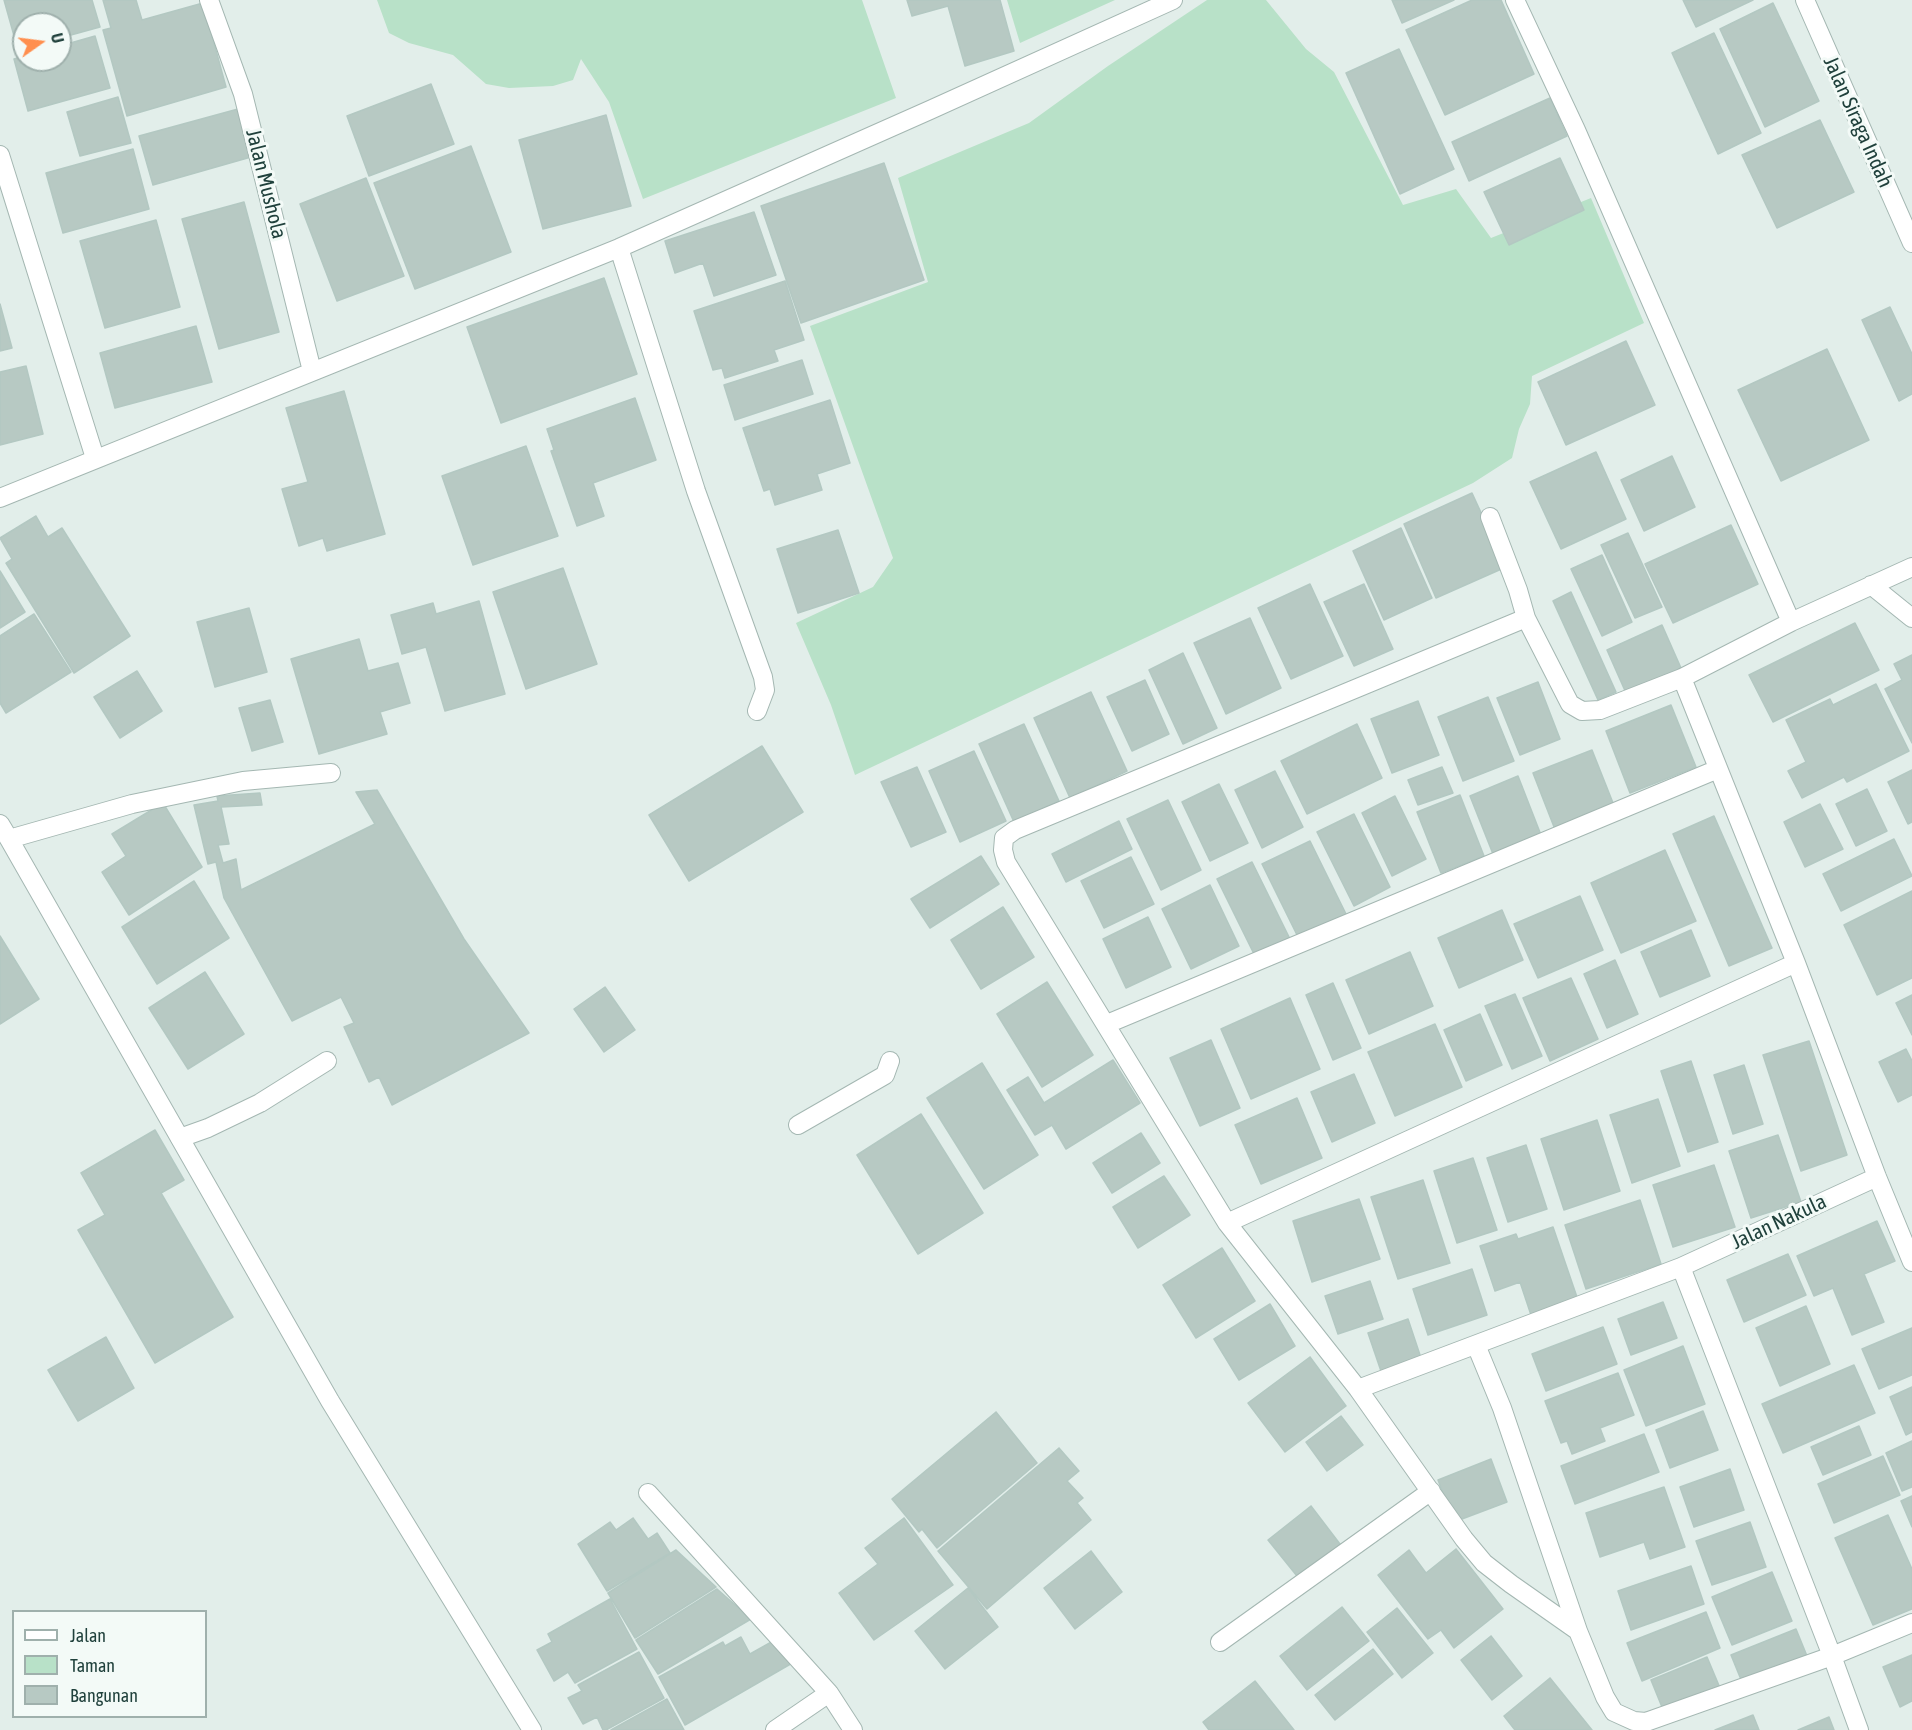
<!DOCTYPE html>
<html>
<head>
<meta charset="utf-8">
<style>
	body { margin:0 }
	#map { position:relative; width:1912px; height:1730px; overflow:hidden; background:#e2eeea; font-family:"Asap Condensed",sans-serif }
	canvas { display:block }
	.legend { position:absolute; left:12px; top:1610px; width:195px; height:108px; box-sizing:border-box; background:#f3faf7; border:2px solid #9fb0ac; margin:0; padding:8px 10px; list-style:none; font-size:18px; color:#20413c }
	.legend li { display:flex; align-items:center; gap:12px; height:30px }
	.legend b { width:30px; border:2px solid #9fb0ac }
	.north { position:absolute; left:12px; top:12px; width:60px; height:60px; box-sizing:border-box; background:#f3faf7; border:2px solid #9fb0ac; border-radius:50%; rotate:76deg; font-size:16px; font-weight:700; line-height:24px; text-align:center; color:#20413c }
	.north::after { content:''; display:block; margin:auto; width:21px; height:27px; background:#ff8f4f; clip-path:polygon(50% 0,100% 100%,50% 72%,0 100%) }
</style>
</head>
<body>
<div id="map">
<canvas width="1912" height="1730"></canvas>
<ul class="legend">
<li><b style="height:8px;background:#fff"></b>Jalan</li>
<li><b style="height:16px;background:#b8e1c8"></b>Taman</li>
<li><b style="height:16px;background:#b7c9c3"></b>Bangunan</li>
</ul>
<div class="north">U</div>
</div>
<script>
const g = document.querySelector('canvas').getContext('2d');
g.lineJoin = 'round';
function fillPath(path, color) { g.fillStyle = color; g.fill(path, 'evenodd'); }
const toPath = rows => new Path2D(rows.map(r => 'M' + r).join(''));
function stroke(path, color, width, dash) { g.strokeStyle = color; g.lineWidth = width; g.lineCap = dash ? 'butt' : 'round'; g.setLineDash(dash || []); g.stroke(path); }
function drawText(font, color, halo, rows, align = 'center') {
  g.font = font + ' "Asap Condensed",sans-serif'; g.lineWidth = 6; g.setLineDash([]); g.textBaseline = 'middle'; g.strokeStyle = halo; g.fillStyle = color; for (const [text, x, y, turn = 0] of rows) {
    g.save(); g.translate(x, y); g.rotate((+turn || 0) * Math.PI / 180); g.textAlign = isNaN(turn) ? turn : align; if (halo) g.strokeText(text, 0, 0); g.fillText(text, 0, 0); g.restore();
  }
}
fillPath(toPath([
	[377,0,862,0,896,98,643,199,609,102,581,59,573,80,553,86,509,88,486,84,453,55,409,43,389,33],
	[1007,0,1115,0,1020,43],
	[1207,0,1266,0,1306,49,1334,72,1403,205,1456,189,1491,238,1591,198,1644,323,1532,376,1530,404,1519,429,1512,458,1473,483,855,775,831,705,796,623,873,587,893,558,810,326,928,282,898,178,1029,123,1108,66]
]), '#b8e1c8');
const building = toPath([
	[4,0,92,0,100,27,60,38,60,24,24,24,24,48,18,50,4,0],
	[103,0,136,0,142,20,203,3,226,87,127,116,103,30,111,28,103,0],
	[907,0,1000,0,1014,51,965,66,948,6,912,16,907,0],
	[1392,0,1454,0,1402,23,1392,0],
	[1472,0,1501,0,1534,74,1445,115,1406,30,1472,0],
	[1683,0,1753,0,1696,27,1683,0],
	[1773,3,1819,101,1765,127,1720,29,1773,3],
	[1714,33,1761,133,1718,154,1672,53,1714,33],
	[95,36,110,88,28,111,14,59,24,56,24,60,60,60,60,46,95,36],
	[1399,49,1454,169,1400,194,1346,73,1399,49],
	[431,84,454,144,369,176,347,116,431,84],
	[118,97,131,143,80,156,67,112,118,97],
	[1550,98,1567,136,1469,181,1452,142,1550,98],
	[238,109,251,157,153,185,139,136,238,109],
	[606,115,631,206,543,229,519,140,606,115],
	[1820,120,1854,192,1777,228,1742,155,1820,120],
	[471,146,511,252,415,289,374,183,471,146],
	[133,149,149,209,63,233,46,173,133,149],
	[1560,158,1584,210,1509,245,1484,192,1560,158],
	[884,163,924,280,801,323,761,206,884,163],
	[366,178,404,276,337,301,300,204,366,178],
	[244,202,279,332,219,349,182,219,244,202],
	[754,212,776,275,714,296,703,263,675,273,665,241,754,212],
	[156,220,180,307,105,328,80,241,156,220],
	[604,278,637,374,501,423,467,327,604,278],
	[785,281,804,340,774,350,778,361,725,378,722,368,713,370,694,311,785,281],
	[0,304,12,348,0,351,0,304],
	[1890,307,1912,354,1912,394,1899,401,1862,320,1890,307],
	[196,326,212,382,115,408,100,353,196,326],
	[1626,341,1655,405,1566,445,1538,382,1626,341],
	[1827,349,1869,440,1781,481,1738,390,1827,349],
	[802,360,813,394,735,420,724,385,802,360],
	[26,366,43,434,0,445,0,372,26,366],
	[344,391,385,534,327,551,323,538,299,546,282,489,308,482,286,408,344,391],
	[635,398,656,460,593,483,604,516,577,526,551,451,554,450,547,429,635,398],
	[830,400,850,463,817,474,822,490,775,505,770,489,764,491,743,428,830,400],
	[526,446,558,536,473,565,442,476,526,446],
	[1596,452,1626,519,1561,549,1530,482,1596,452],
	[1672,456,1695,507,1644,531,1621,480,1672,456],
	[1472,493,1506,567,1436,598,1404,524,1472,493],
	[36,516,48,537,62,528,130,636,74,673,6,563,12,559,0,538,36,516],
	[1731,525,1758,584,1673,623,1645,564,1731,525],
	[1401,528,1432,598,1384,620,1353,551,1401,528],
	[838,530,859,593,798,613,777,549,838,530],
	[1628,533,1662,607,1635,618,1601,545,1628,533],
	[1602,555,1632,622,1602,636,1571,569,1602,555],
	[563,568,597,664,526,689,493,592,563,568],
	[0,571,25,612,0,628,0,571],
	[1310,584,1343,656,1291,679,1258,608,1310,584],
	[1364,584,1393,649,1354,666,1324,602,1364,584],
	[1571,592,1616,692,1598,700,1553,601,1571,592],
	[479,601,505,694,445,711,426,647,402,654,391,615,433,603,436,614,479,601],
	[249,608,267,672,215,687,197,622,249,608],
	[34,614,71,672,6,713,0,703,0,636,34,614],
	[1250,618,1281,688,1226,714,1194,643,1250,618],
	[1855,623,1879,670,1773,722,1749,675,1855,623],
	[1662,625,1681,668,1626,693,1607,650,1662,625],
	[359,639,368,671,398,663,410,703,380,712,387,734,319,754,291,659,359,639],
	[1183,653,1217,728,1183,744,1149,670,1183,653],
	[1912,655,1912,743,1885,689,1902,680,1894,664,1912,655],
	[137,671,162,711,120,738,94,697,137,671],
	[1145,680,1169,734,1132,751,1107,697,1145,680],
	[1538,682,1560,739,1520,755,1497,698,1538,682],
	[1876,684,1909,751,1847,782,1844,777,1802,798,1788,771,1806,762,1786,720,1830,699,1833,705,1876,684],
	[1091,692,1127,771,1070,798,1034,718,1091,692],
	[1488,697,1514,761,1463,781,1438,717,1488,697],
	[270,700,283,742,252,751,239,708,270,700],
	[1418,701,1439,755,1392,773,1371,719,1418,701],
	[1671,705,1696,767,1630,793,1606,731,1671,705],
	[1024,724,1059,801,1014,822,979,744,1024,724],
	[1357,724,1382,778,1307,814,1281,761,1357,724],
	[762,746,803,812,689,881,649,815,762,746],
	[1592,750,1615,808,1556,832,1533,773,1592,750],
	[974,751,1006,821,960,842,929,771,974,751],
	[917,767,946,832,911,847,881,782,917,767],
	[1442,767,1453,793,1418,805,1408,780,1442,767],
	[1912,770,1912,822,1908,824,1888,782,1912,770],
	[1275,771,1303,827,1262,848,1235,790,1275,771],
	[1518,776,1541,835,1493,854,1470,796,1518,776],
	[1219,784,1248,843,1210,861,1182,802,1219,784],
	[1867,789,1887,831,1856,846,1836,804,1867,789],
	[377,790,464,939,529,1033,392,1105,379,1077,369,1082,344,1027,354,1023,341,997,292,1021,224,898,216,862,208,864,194,805,218,801,217,796,260,793,262,805,221,807,229,844,218,845,223,863,236,859,241,890,375,824,356,792,377,790],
	[1460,795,1484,856,1441,873,1417,812,1460,795],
	[1395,796,1426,859,1392,876,1362,813,1395,796],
	[1168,800,1201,870,1161,890,1127,819,1168,800],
	[163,803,202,867,129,915,102,872,126,856,112,834,163,803],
	[1820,804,1843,849,1805,867,1784,822,1820,804],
	[1354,814,1390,887,1354,906,1317,832,1354,814],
	[1714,816,1772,948,1729,966,1673,834,1714,816],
	[1119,821,1132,849,1066,882,1052,854,1119,821],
	[1894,839,1912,876,1841,911,1823,874,1894,839],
	[1310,841,1347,916,1299,939,1262,864,1310,841],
	[1665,850,1696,921,1621,953,1591,883,1665,850],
	[981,856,999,884,930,928,911,899,981,856],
	[1131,857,1154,904,1104,928,1081,881,1131,857],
	[1252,862,1290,939,1255,956,1217,879,1252,862],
	[194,881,229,938,157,984,122,927,194,881],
	[1210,885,1239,946,1191,969,1162,909,1210,885],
	[1912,891,1912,978,1877,995,1844,925,1912,891],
	[1580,896,1603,950,1538,978,1514,924,1580,896],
	[1003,907,1034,957,981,989,951,940,1003,907],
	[1502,910,1523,960,1459,988,1438,938,1502,910],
	[1148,917,1171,967,1126,988,1103,939,1148,917],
	[1691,930,1710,976,1660,997,1641,952,1691,930],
	[0,936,39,999,0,1024,0,936],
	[1410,952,1433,1006,1369,1034,1346,980,1410,952],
	[1615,960,1638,1014,1607,1028,1584,974,1615,960],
	[205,972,244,1034,188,1069,149,1008,205,972],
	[1571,978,1598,1039,1550,1061,1523,998,1571,978],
	[1047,982,1093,1055,1042,1087,997,1014,1047,982],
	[1333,983,1361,1048,1333,1060,1306,995,1333,983],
	[605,987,635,1030,604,1052,574,1009,605,987],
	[1515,994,1542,1056,1512,1069,1485,1006,1515,994],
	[1912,995,1912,1035,1896,1003,1912,995],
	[1290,998,1320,1069,1251,1099,1221,1029,1290,998],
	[1480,1014,1502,1065,1466,1081,1444,1030,1480,1014],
	[1435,1024,1462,1087,1395,1116,1368,1052,1435,1024],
	[1211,1040,1240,1108,1200,1126,1170,1058,1211,1040],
	[1809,1041,1847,1155,1801,1171,1763,1055,1809,1041],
	[1906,1049,1912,1061,1912,1095,1898,1102,1879,1062,1906,1049],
	[1113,1060,1140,1103,1066,1149,1052,1125,1035,1135,1007,1090,1028,1077,1044,1103,1113,1060],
	[1691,1061,1718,1142,1688,1152,1661,1071,1691,1061],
	[982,1063,1038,1155,984,1189,927,1098,982,1063],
	[1744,1065,1763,1124,1733,1134,1714,1075,1744,1065],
	[1354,1074,1375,1123,1332,1142,1311,1092,1354,1074],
	[1297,1098,1322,1158,1261,1184,1235,1125,1297,1098],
	[1658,1099,1680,1166,1632,1183,1610,1115,1658,1099],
	[921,1114,983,1213,918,1254,857,1155,921,1114],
	[1597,1120,1620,1191,1564,1210,1541,1139,1597,1120],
	[155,1130,184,1180,161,1193,233,1317,155,1363,78,1230,105,1215,81,1173,155,1130],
	[1141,1133,1160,1163,1112,1193,1093,1163,1141,1133],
	[1778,1135,1801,1202,1751,1218,1729,1151,1778,1135],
	[1526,1145,1547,1209,1508,1222,1487,1158,1526,1145],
	[1473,1158,1497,1230,1457,1243,1434,1171,1473,1158],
	[1714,1165,1735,1227,1673,1247,1653,1185,1714,1165],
	[1164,1176,1190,1215,1138,1248,1113,1207,1164,1176],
	[1423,1180,1450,1263,1398,1279,1371,1197,1423,1180],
	[1359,1199,1380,1259,1312,1282,1293,1221,1359,1199],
	[1640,1200,1661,1264,1586,1289,1565,1225,1640,1200],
	[1877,1221,1895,1261,1864,1274,1884,1322,1852,1335,1833,1288,1814,1296,1797,1256,1877,1221],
	[1553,1227,1579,1303,1532,1318,1520,1282,1495,1291,1480,1246,1516,1234,1518,1239,1553,1227],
	[1222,1248,1255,1301,1196,1338,1163,1285,1222,1248],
	[1788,1254,1806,1295,1744,1322,1727,1280,1788,1254],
	[1472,1269,1487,1315,1428,1335,1413,1289,1472,1269],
	[1370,1281,1383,1319,1338,1334,1325,1296,1370,1281],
	[1663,1302,1677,1338,1631,1355,1618,1319,1663,1302],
	[1270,1304,1295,1346,1239,1380,1214,1339,1270,1304],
	[1806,1306,1830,1364,1780,1386,1756,1328,1806,1306],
	[1408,1319,1423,1364,1383,1377,1368,1333,1408,1319],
	[1603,1327,1617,1364,1546,1391,1532,1354,1603,1327],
	[1912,1328,1912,1375,1879,1389,1862,1349,1912,1328],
	[106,1337,134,1388,78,1421,48,1370,106,1337],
	[1683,1346,1705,1404,1646,1426,1624,1370,1683,1346],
	[1310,1357,1346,1406,1285,1452,1248,1403,1310,1357],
	[1854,1365,1875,1413,1783,1453,1762,1404,1854,1365],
	[1618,1373,1634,1415,1600,1428,1605,1441,1572,1454,1567,1441,1561,1443,1545,1401,1618,1373],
	[1912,1387,1912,1432,1906,1435,1890,1397,1912,1387],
	[1703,1411,1718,1450,1670,1468,1656,1430,1703,1411],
	[996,1412,1037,1463,937,1548,922,1529,919,1532,892,1499,996,1412],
	[1341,1416,1363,1445,1327,1471,1306,1442,1341,1416],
	[1859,1426,1871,1455,1823,1475,1811,1447,1859,1426],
	[1644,1434,1659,1472,1575,1504,1561,1466,1644,1434],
	[1912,1441,1912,1487,1902,1491,1886,1453,1912,1441],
	[1059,1448,1079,1471,1067,1481,1083,1498,1077,1503,1091,1520,987,1609,938,1551,1059,1448],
	[1883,1456,1900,1495,1834,1523,1818,1484,1883,1456],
	[1491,1459,1507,1502,1454,1522,1438,1480,1491,1459],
	[1730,1469,1744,1510,1694,1527,1680,1487,1730,1469],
	[1664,1487,1685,1547,1650,1559,1644,1542,1600,1557,1586,1513,1664,1487],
	[1912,1496,1912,1527,1901,1501,1912,1496],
	[1311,1506,1343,1548,1301,1581,1268,1540,1311,1506],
	[1888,1515,1912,1569,1912,1609,1873,1625,1835,1538,1888,1515],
	[633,1518,648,1539,657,1533,670,1553,607,1591,578,1544,610,1522,616,1530,633,1518],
	[904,1518,953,1585,874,1640,839,1593,878,1564,865,1548,904,1518],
	[1750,1522,1766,1567,1712,1585,1696,1541,1750,1522],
	[1456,1549,1503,1609,1454,1648,1441,1630,1428,1639,1378,1575,1409,1550,1426,1573,1456,1549],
	[676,1550,716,1587,635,1638,608,1593,676,1550],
	[1091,1551,1122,1592,1075,1629,1044,1588,1091,1551],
	[1691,1566,1704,1604,1631,1630,1618,1591,1691,1566],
	[1772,1572,1792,1621,1732,1645,1712,1597,1772,1572],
	[968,1588,998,1627,945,1669,915,1631,968,1588],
	[717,1589,751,1619,658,1674,636,1640,717,1589],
	[610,1599,637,1649,575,1683,568,1672,554,1681,537,1650,552,1642,548,1634,610,1599],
	[1342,1607,1369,1641,1307,1690,1280,1656,1342,1607],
	[1397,1608,1433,1653,1402,1678,1367,1632,1397,1608],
	[1706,1612,1720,1648,1642,1681,1627,1643,1706,1612],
	[1796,1629,1807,1656,1742,1682,1731,1655,1796,1629],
	[1491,1636,1522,1676,1492,1700,1461,1660,1491,1636],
	[741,1637,750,1654,775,1640,794,1662,685,1725,659,1677,723,1642,725,1646,741,1637],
	[1373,1649,1393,1674,1335,1720,1315,1695,1373,1649],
	[639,1652,664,1698,606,1730,603,1730,597,1717,583,1724,568,1698,582,1691,578,1685,639,1652],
	[1912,1655,1912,1701,1900,1707,1883,1667,1912,1655],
	[1707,1657,1720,1688,1664,1712,1651,1680,1707,1657],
	[1550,1678,1592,1730,1515,1730,1504,1716,1550,1678],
	[1255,1681,1294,1730,1209,1730,1203,1722,1255,1681],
	[667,1699,684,1730,611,1730,667,1699],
	[1753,1715,1759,1730,1715,1730,1753,1715],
	[1829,1717,1834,1730,1798,1730,1829,1717]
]);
fillPath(building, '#b7c9c3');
stroke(building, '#b3c8c2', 1.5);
const lane = toPath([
	[180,1138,208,1128,260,1103,327,1061]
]);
const street = toPath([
	[209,0,243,94,312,371],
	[1515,0,1576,130,1791,622],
	[1805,0,1912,243],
	[0,155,95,458],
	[619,248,696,491,763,677,765,690,757,711],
	[0,498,619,248,930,110,1173,0],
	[1490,517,1518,590,1526,618,1570,704,1582,711,1600,710,1682,678,1791,622,1912,567],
	[1871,585,1912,618],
	[1526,618,1015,830,1004,838,1003,850,1006,862,1227,1223,1358,1389,1464,1539,1484,1563,1511,1584,1578,1631,1605,1697,1614,1712,1634,1721,1646,1722,1832,1656,1912,1623],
	[1682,678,1796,963,1877,1177,1912,1262],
	[0,824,9,839,132,804,243,781,331,773],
	[9,839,330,1401,532,1730],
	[1107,1024,1718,769],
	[798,1125,885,1075,890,1061],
	[1227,1223,1796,963],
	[1681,1267,1832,1656,1859,1730],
	[1476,1345,1502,1408,1578,1631],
	[1358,1389,1681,1267,1877,1177],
	[648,1493,829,1693],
	[1220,1642,1431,1491],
	[775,1730,829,1693,853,1730]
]);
stroke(lane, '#a4b7b2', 20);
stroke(street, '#a4b7b2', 20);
stroke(lane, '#fff', 18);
stroke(street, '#fff', 18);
drawText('21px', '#20413c', '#f3faf7', [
	["Jalan Siraga Indah",1858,122,66],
	["Jalan Mushola",266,184,76],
	["Jalan Nakula",1779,1222,-25]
]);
</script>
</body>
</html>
